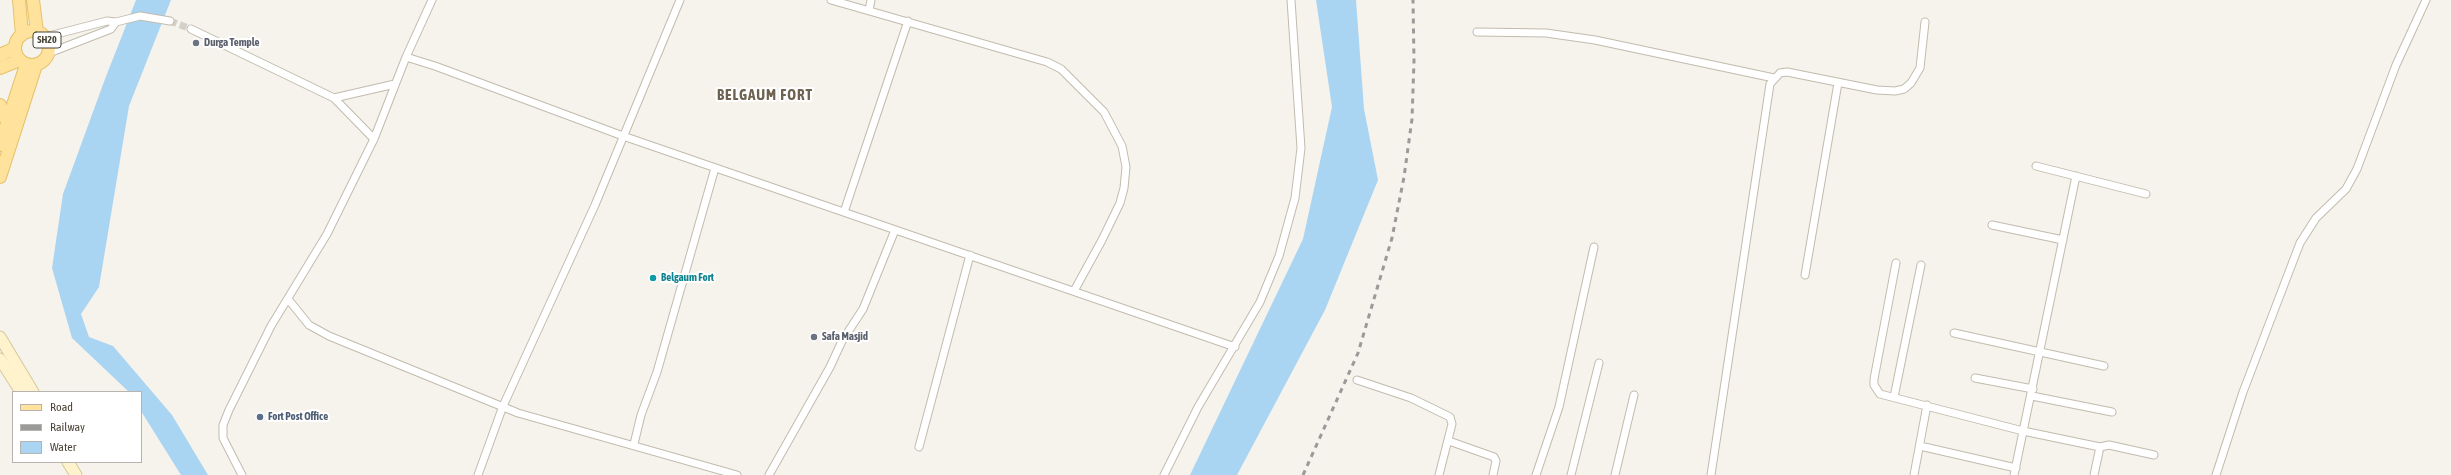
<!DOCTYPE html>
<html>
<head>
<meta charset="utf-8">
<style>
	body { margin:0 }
	#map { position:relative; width:2451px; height:475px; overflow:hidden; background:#f6f3ec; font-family:"Asap Condensed",sans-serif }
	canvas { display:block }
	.legend { position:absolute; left:12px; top:391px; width:130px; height:72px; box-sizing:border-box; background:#fff; border:1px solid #b7b4b0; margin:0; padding:5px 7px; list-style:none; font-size:12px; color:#4b4439 }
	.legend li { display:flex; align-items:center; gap:8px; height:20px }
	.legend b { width:20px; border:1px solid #b7b4b0 }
</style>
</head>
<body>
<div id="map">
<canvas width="2451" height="475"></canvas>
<ul class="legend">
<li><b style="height:5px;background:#ffe39c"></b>Road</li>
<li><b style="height:5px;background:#9a9a9a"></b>Railway</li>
<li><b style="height:11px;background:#a9d4f2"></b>Water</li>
</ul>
</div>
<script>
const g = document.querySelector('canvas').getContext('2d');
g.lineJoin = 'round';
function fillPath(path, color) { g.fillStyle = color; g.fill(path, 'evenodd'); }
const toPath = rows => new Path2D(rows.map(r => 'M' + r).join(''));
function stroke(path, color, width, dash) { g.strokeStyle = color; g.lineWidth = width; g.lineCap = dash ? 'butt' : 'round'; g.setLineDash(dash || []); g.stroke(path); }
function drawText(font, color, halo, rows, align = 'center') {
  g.font = font + ' "Asap Condensed",sans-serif'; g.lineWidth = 4; g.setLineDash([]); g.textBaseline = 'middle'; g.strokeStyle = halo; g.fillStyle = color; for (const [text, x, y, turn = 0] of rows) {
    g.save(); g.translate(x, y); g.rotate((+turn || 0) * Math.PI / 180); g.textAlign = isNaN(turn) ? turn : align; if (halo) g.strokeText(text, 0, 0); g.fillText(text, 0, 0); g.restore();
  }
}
fillPath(toPath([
	[136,0,171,0,129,106,99,287,81,314,89,337,113,346,172,415,208,475,181,475,141,411,141,392,129,392,72,338,52,268,63,194,105,79],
	[1316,0,1356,0,1364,109,1378,180,1325,310,1237,475,1190,475,1303,239,1332,107]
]), '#a9d4f2');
stroke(toPath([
	[170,21,191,29]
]), '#d4d0c8', 7, [7, 3.5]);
const minor = toPath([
	[831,0,1047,62,1061,69,1104,112,1122,146,1126,167,1124,188,1120,203,1102,240,1074,291],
	[869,10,871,0],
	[191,29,334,98,374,139],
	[1477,32,1546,33,1595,40,1774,78],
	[45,37,107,21,116,22,140,16,170,21],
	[49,53,111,29,116,22],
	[406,57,435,66,623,136,1235,347],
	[334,98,395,84],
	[2036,166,2146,194],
	[844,212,908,21],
	[1992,225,2063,240],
	[1896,263,1874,379,1874,385,1880,394,2023,431,2100,447,2109,445,2154,455],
	[1805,275,1838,83],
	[288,299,309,325,329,336,518,413,737,475],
	[1954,333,2104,366],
	[1975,378,2033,389],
	[1357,380,1411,398,1450,417,1452,424,1439,475],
	[2032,396,2112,412],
	[1894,397,1921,265],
	[1449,441,1494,457,1496,461,1493,475],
	[634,444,641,415,657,372,715,168],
	[1920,446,2016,468],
	[919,447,970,255],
	[242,475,223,438,223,425,229,410,271,326,327,234,374,139,406,57,432,0],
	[478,475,503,406,595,205,680,0],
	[769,475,830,367,842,341,863,309,895,230],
	[1164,475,1198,407,1260,302,1279,256,1295,198,1301,148,1291,0],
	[1536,475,1559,407,1594,247],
	[1571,475,1599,363],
	[1615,475,1634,395],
	[1711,475,1770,84,1780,73,1787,72,1877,90,1895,91,1904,89,1911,83,1920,68,1925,22],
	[1914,475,1927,405],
	[2014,475,2076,176],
	[2094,475,2100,447],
	[2216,475,2243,392,2300,243,2316,218,2346,189,2357,169,2396,65,2426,0]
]);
const secondary = toPath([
	[0,337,33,392],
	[0,359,21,392],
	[68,462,76,475]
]);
const primary = toPath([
	[19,0,22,35],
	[33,0,37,32],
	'15 48a17 17 0 1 1 34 0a17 17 0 1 1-34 0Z',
	[0,55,15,48],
	[0,68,20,60],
	[0,105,7,122],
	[0,145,26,65],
	[0,177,36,65]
]);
stroke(minor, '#c2bbae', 9);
stroke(secondary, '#d6c79b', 13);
stroke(primary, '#e6c16a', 14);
stroke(minor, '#fff', 7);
stroke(secondary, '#fff3cd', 11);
stroke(primary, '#ffe39c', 12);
stroke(toPath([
	[1303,475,1358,353,1392,238,1404,177,1412,119,1414,61,1413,0]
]), '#9a9a9a', 3, [5, 5]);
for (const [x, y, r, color] of [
	[196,43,4,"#6b7280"],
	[653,278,4,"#0f9aa8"],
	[814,337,4,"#6b7280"],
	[260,417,4,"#5c6f8a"]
]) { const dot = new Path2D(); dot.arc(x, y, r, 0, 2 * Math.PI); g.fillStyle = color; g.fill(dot); stroke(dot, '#fff', 1.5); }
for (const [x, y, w] of [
	[47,40,28]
]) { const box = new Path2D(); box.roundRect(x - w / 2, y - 8, w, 16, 3); g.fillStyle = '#fff'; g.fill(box); stroke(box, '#4b4439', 1); }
drawText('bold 10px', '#4b4439', null, [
	["SH20",47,40]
]);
drawText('bold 11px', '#5b616d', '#fff', [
	["Durga Temple",204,43],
	["Safa Masjid",822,337]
], 'left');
drawText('bold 11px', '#0d838f', '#fff', [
	["Belgaum Fort",661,278]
], 'left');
drawText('bold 11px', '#4e5e75', '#fff', [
	["Fort Post Office",268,417]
], 'left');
g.letterSpacing = '1px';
drawText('bold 15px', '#6e6250', '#fff', [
	["BELGAUM FORT",765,95]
]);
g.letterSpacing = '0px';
</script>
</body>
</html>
